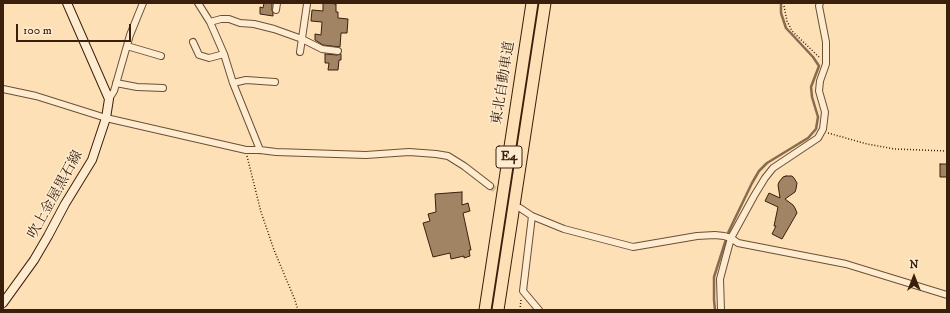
<!DOCTYPE html>
<html>
<head>
<meta charset="utf-8">
<style>
	body { margin:0 }
	#map { position:relative; width:950px; height:313px; overflow:hidden; background:#fee0b6; font-family:"IM FELL DW Pica",serif }
	canvas { display:block }
	.frame { position:absolute; inset:0; border:4px solid #3a200c; pointer-events:none }
	.north { position:absolute; left:894px; top:257px; width:40px; height:40px; -webkit-text-stroke:3px #feebd0; paint-order:stroke; rotate:0deg; font-size:11px; font-weight:700; line-height:16px; text-align:center; color:#3a200c }
	.north::after { content:''; display:block; margin:auto; width:14px; height:18px; background:#3a200c; clip-path:polygon(50% 0,100% 100%,50% 72%,0 100%) }
	.scale { position:absolute; left:16px; top:24px; width:115px; height:18px; box-sizing:border-box; border:2px solid #3a200c; border-top:0; padding-left:5px; font-size:12px; line-height:14px; white-space:nowrap; color:#3a200c; -webkit-text-stroke:3px #feebd0; paint-order:stroke }
</style>
</head>
<body>
<div id="map">
<canvas width="950" height="313"></canvas>
<div class="frame"></div>
<div class="north">N</div>
<div class="scale">100 m</div>
</div>
<script>
const g = document.querySelector('canvas').getContext('2d');
g.lineJoin = 'round';
const toPath = rows => new Path2D(rows.map(r => 'M' + r).join(''));
function stroke(path, color, width, dash) { g.strokeStyle = color; g.lineWidth = width; g.lineCap = dash ? 'butt' : 'round'; g.setLineDash(dash || []); g.stroke(path); }
function fillPath(path, color) { g.fillStyle = color; g.fill(path, 'evenodd'); }
function drawText(font, color, halo, rows, align = 'center') {
  g.font = font + ' "IM FELL DW Pica","Noto Serif JP",serif'; g.lineWidth = 3; g.setLineDash([]); g.textBaseline = 'middle'; g.strokeStyle = halo; g.fillStyle = color; for (const [text, x, y, turn = 0] of rows) {
    g.save(); g.translate(x, y); g.rotate((+turn || 0) * Math.PI / 180); g.textAlign = isNaN(turn) ? turn : align; if (halo) g.strokeText(text, 0, 0); g.fillText(text, 0, 0); g.restore();
  }
}
stroke(toPath([
	[715,310,714,300,714,277,728,233,752,183,759,171,767,163,808,138,816,129,818,117,812,97,811,87,819,66,813,57,786,28,781,13,781,3]
]), '#876c4f', 2.5);
const building = toPath([
	[264,3,272,3,272,10,273,13,273,16,260,14,260,7,263,8,264,3],
	[323,3,334,3,334,4,336,4,336,12,338,12,338,18,348,19,347,33,341,33,340,47,323,45,315,40,315,34,321,35,322,22,311,21,312,10,323,11,323,3],
	[325,54,337,55,341,54,341,60,339,60,338,70,328,70,329,63,325,63,325,54],
	[940,164,947,164,947,177,940,177,940,164],
	[786,176,792,176,794,178,797,183,796,189,795,192,785,199,793,205,795,208,797,213,782,239,772,234,776,226,774,226,778,207,765,201,769,193,780,198,778,185,779,182,783,177,786,176],
	[462,192,462,205,468,203,470,211,463,213,471,250,469,250,470,256,464,258,464,256,451,259,450,253,433,257,423,223,430,221,428,214,436,212,435,194,462,192]
]);
fillPath(building, '#a08464');
stroke(building, '#3a200c', 1);
stroke(toPath([
	[490,186,516,205]
]), '#d7ba94', 6, [6, 3]);
const minor = toPath([
	[198,3,210,22,224,54,233,83,260,150],
	[276,10,277,3],
	[210,22,221,19,229,19,240,23,254,24,274,29,302,39,322,49,338,51],
	[193,42,199,55,209,58,224,54],
	[127,46,161,56],
	[300,52,307,4],
	[116,83,137,87,163,88],
	[233,83,246,80,275,82],
	[3,89,36,96,106,118,246,150,260,150,276,152,366,155,409,152,436,154,448,156,464,166,490,186],
	[109,99,114,91,130,35,143,3],
	[520,208,532,216,564,229,633,247,697,236,715,235,724,236,731,238,738,243,846,264,947,295],
	[532,216,523,291,539,310],
	[721,310,720,279,731,238,754,196,765,178,773,168,818,138,823,129,825,112,819,91,820,81,826,64,826,42,819,6,820,3]
]);
const secondary = toPath([
	[3,303,34,260,48,236,65,204,92,160,106,118,109,99,67,3]
]);
const motorway = toPath([
	[485,310,532,3],
	[498,310,545,3]
]);
stroke(minor, '#6b5036', 8);
stroke(secondary, '#3a200c', 10);
stroke(motorway, '#3a200c', 13);
stroke(toPath([
	[784,3,784,6,787,21,792,31,819,57],
	[828,133,867,144,878,146,895,149,947,151],
	[247,156,261,212,274,250,295,300,298,310],
	[520,310,521,299]
]), '#3a200c', 1.5, [1, 2]);
stroke(minor, '#feebd0', 6);
stroke(secondary, '#feebd0', 8);
stroke(motorway, '#fee0b6', 11);
for (const [x, y, w] of [
	[509,157,26]
]) { const box = new Path2D(); box.roundRect(x - w / 2, y - 11, w, 22, 3); g.fillStyle = '#feebd0'; g.fill(box); stroke(box, '#3a200c', 1); }
drawText('bold 13px', '#3a200c', null, [
	["E4",509,157]
]);
drawText('14px', '#3a200c', '#feebd0', [
	["東北自動車道",504,83,-81],
	["吹上金屋黒石線",56,195,-61]
]);
</script>
</body>
</html>
